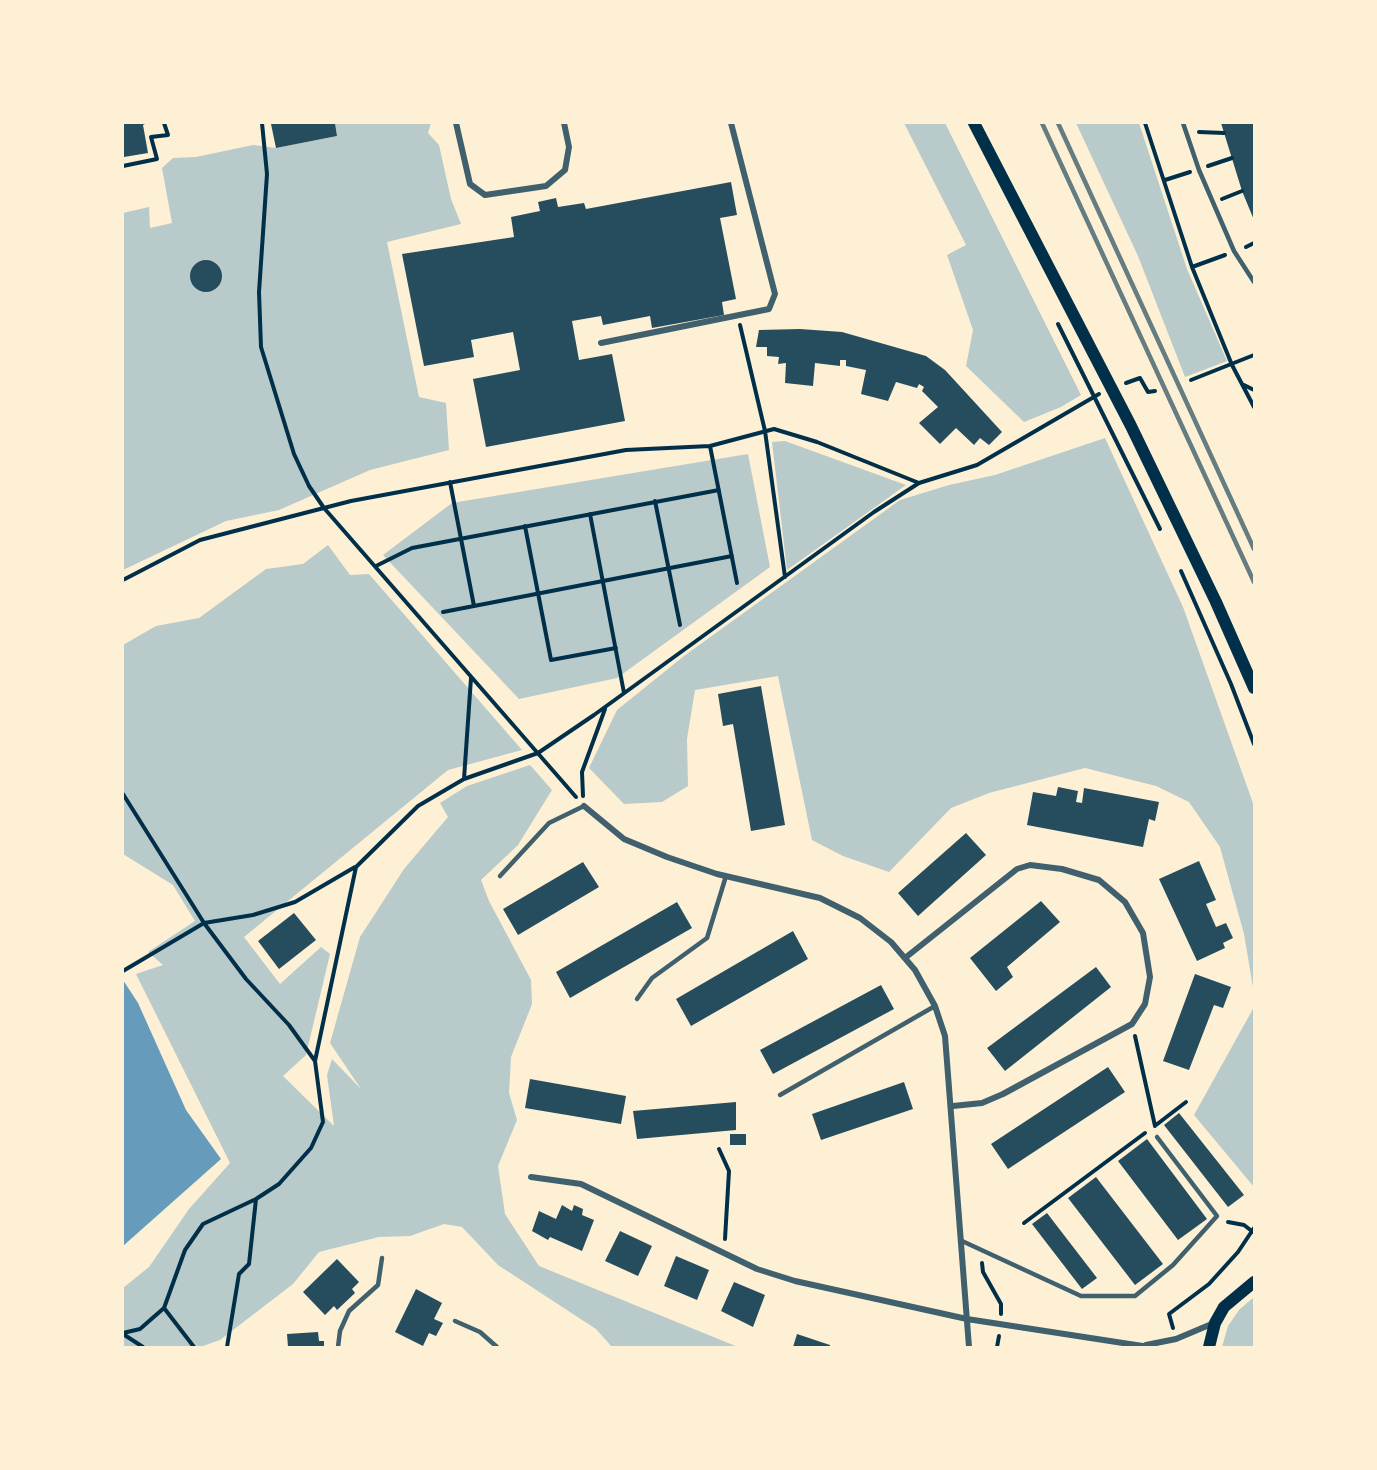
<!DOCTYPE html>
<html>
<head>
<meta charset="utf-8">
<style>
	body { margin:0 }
	#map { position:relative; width:1377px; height:1470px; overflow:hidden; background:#fdf0d5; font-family:"Titillium Web",sans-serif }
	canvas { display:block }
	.frame { position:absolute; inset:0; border:124px solid #fdf0d5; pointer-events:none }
</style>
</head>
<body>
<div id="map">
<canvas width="1377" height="1470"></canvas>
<div class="frame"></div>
</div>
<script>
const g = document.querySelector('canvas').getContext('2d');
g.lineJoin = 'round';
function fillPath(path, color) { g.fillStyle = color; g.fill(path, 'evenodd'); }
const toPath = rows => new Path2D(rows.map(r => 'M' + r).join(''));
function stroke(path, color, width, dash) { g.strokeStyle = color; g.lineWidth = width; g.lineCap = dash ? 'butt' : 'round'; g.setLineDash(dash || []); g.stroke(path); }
fillPath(toPath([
	[335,123,431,123,428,133,439,145,451,199,461,224,387,242,419,397,446,403,449,450,370,470,279,510,226,521,123,570,123,213,149,207,150,228,172,223,162,168,173,158,196,157,253,145,276,148,337,136],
	[904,123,945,123,1081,395,1061,407,1024,422,966,366,973,330,947,255,966,245],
	[1076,123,1139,123,1187,269,1227,361,1185,377,1138,256],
	[1105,438,1183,607,1254,806,1254,993,1244,934,1220,847,1189,802,1156,786,1085,768,989,793,951,808,889,872,843,856,812,840,778,676,695,690,687,739,688,786,662,802,624,804,589,768,617,710,684,656,900,500,949,485,995,475],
	[785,441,906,485,787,570,772,442],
	[748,454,770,567,617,678,519,699,383,555,452,503],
	[328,545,350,575,369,574,522,750,448,770,244,937,280,984,321,947,330,954,306,1055,283,1076,334,1126,327,1075,332,1059,361,1089,330,1043,360,937,404,869,448,817,440,803,467,786,530,765,552,790,518,845,481,880,489,901,531,980,532,1004,511,1057,509,1093,517,1120,498,1166,505,1214,539,1266,738,1347,612,1347,596,1329,498,1265,462,1227,444,1224,410,1236,379,1237,319,1252,293,1284,220,1340,200,1347,123,1347,123,1288,149,1267,189,1209,230,1163,136,974,163,965,148,952,195,921,173,885,123,854,123,645,156,626,199,618,266,569,303,564],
	[1254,1007,1254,1187,1194,1115],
	[1254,1297,1254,1347,1222,1347,1228,1326,1239,1310]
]), '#b9caca');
fillPath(toPath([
	[123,980,138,1003,186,1110,221,1159,123,1246]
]), '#669bbc');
fillPath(toPath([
	[123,123,147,123,143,125,148,153,124,157],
	[335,123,337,136,276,148,271,124],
	[1221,123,1254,123,1254,220,1242,191],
	[731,182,737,215,720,218,736,299,722,302,724,315,652,328,650,316,603,325,601,316,572,321,579,360,612,354,625,421,486,447,473,379,520,370,513,332,471,340,474,357,424,366,402,254,514,237,511,217,540,211,538,202,556,198,558,207,584,203,586,209],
	'190 276a16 16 0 1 1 32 0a16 16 0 1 1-32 0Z',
	[800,329,842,332,926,356,945,370,1002,432,989,445,980,438,974,445,956,428,940,444,919,423,938,407,922,391,924,387,919,384,917,388,896,382,888,401,861,394,866,370,846,366,846,360,840,360,840,366,815,363,813,386,785,383,786,363,778,364,779,357,767,356,767,347,756,347,759,330],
	[761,686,785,825,751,831,733,724,723,726,718,694],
	[1058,787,1078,791,1076,802,1082,803,1084,788,1159,802,1155,821,1149,819,1143,847,1027,825,1033,792,1056,796],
	[966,833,986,855,918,916,898,893],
	[1199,861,1216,900,1206,904,1216,927,1226,923,1233,938,1223,943,1225,948,1197,961,1159,879],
	[583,862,599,887,518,935,503,909],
	[1041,901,1060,922,1007,967,1013,977,996,991,970,958],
	[677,902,692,928,570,998,556,972],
	[294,913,316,940,279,969,258,941],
	[793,931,808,959,691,1026,676,999],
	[1096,967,1111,987,1005,1071,987,1048],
	[1195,974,1231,987,1223,1008,1214,1005,1189,1070,1163,1061],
	[881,985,894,1009,773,1074,760,1050],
	[1108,1067,1125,1092,1008,1169,991,1144],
	[530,1079,626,1096,621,1124,525,1108],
	[904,1082,913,1109,821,1140,812,1114],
	[736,1102,736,1130,637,1139,633,1111],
	[1179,1113,1244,1195,1228,1207,1164,1125],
	[730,1134,746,1134,746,1145,730,1145],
	[1147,1139,1207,1219,1178,1240,1118,1161],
	[1096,1177,1163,1264,1135,1285,1068,1198],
	[562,1205,572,1211,574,1205,583,1209,582,1215,594,1220,582,1251,550,1237,548,1240,532,1231,539,1211,556,1219],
	[1047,1213,1097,1278,1082,1289,1032,1224],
	[620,1231,652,1246,638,1276,605,1261],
	[676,1256,709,1270,697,1300,664,1286],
	[337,1259,359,1282,352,1289,355,1293,337,1310,334,1306,325,1315,303,1292],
	[734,1282,765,1295,753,1327,721,1311],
	[416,1289,442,1303,434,1319,443,1323,436,1336,429,1333,423,1346,395,1332],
	[318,1332,319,1341,324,1341,324,1347,288,1347,287,1334],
	[797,1334,830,1345,830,1347,793,1347]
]), '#264d5e');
stroke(toPath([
	[262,123,267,174,259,292,261,347,294,454,309,486,324,508,576,797],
	[1145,123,1192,267,1232,365,1254,407],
	[1199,132,1224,133],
	[123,166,157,159,151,137,168,135,164,123],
	[1208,166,1232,158],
	[1165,180,1190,172],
	[1222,199,1242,191],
	[1246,247,1254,243],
	[1192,267,1225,255],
	[1058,324,1160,529],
	[740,325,765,431,785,577],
	[1191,380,1254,355],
	[1126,383,1140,378,1148,392,1155,391],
	[1244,385,1254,390],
	[710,446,737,583],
	[450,482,474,606],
	[655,501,680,625],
	[590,514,624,693],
	[525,526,551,660,616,648],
	[376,566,412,548,719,490],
	[1181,571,1231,684,1254,744],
	[123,580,200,540,351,501,626,450,710,446,774,429,817,442,919,483],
	[443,612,732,556],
	[464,779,471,678],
	[123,794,204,923,246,979,289,1025,315,1061],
	[583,796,582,772,605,709],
	[123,971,204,923,253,915,295,902,355,867],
	[1135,1036,1155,1126],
	[1156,1125,1186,1102],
	[719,1149,729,1171,725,1239],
	[1228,1222,1244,1225,1253,1232],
	[1024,1223,1145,1133],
	[982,1263,983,1272,1001,1304,1001,1314],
	[164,1308,194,1347],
	[1173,1328,1169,1314,1209,1284,1238,1252,1254,1228],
	[123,1333,140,1329,164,1308,185,1250,203,1224,256,1199,279,1184,311,1148,323,1122,315,1061,356,867,418,806,464,779,538,753,594,715,874,512,919,483,977,465,1099,394],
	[123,1334,143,1347],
	[227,1347,239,1274,249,1264,256,1199],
	[997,1347,999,1336]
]), '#003049', 4);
stroke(toPath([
	[1183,123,1199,170,1234,251,1254,282],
	[500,876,549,823,584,806],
	[637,999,652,978,707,938,726,876],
	[780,1095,935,1006],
	[962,1241,1081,1296,1135,1296,1173,1265,1217,1216,1157,1137],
	[455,1321,480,1332,497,1347],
	[338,1347,340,1331,349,1311,378,1285,382,1258]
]), '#3f606c', 4.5);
stroke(toPath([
	[456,123,470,184,485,195,546,186,565,170,569,147,564,123],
	[601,343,769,309,775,294,731,123],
	[584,806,624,839,667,857,717,874,820,898,860,918,891,942,915,970,935,1006,945,1036,969,1347],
	[905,958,1017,869,1030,865,1062,869,1099,880,1125,902,1143,933,1150,977,1145,1004,1132,1024,1003,1094,982,1103,953,1106],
	[531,1177,581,1184,757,1269,795,1281,967,1319,1149,1347],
	[1146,1345,1176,1339,1214,1323]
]), '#3f606c', 6);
stroke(toPath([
	[974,123,1131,426,1216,602,1254,688],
	[1209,1347,1215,1323,1224,1307,1254,1282]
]), '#003049', 12);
stroke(toPath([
	[1042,123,1254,582],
	[1058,123,1254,549]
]), '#657d81', 4.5);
</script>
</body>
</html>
